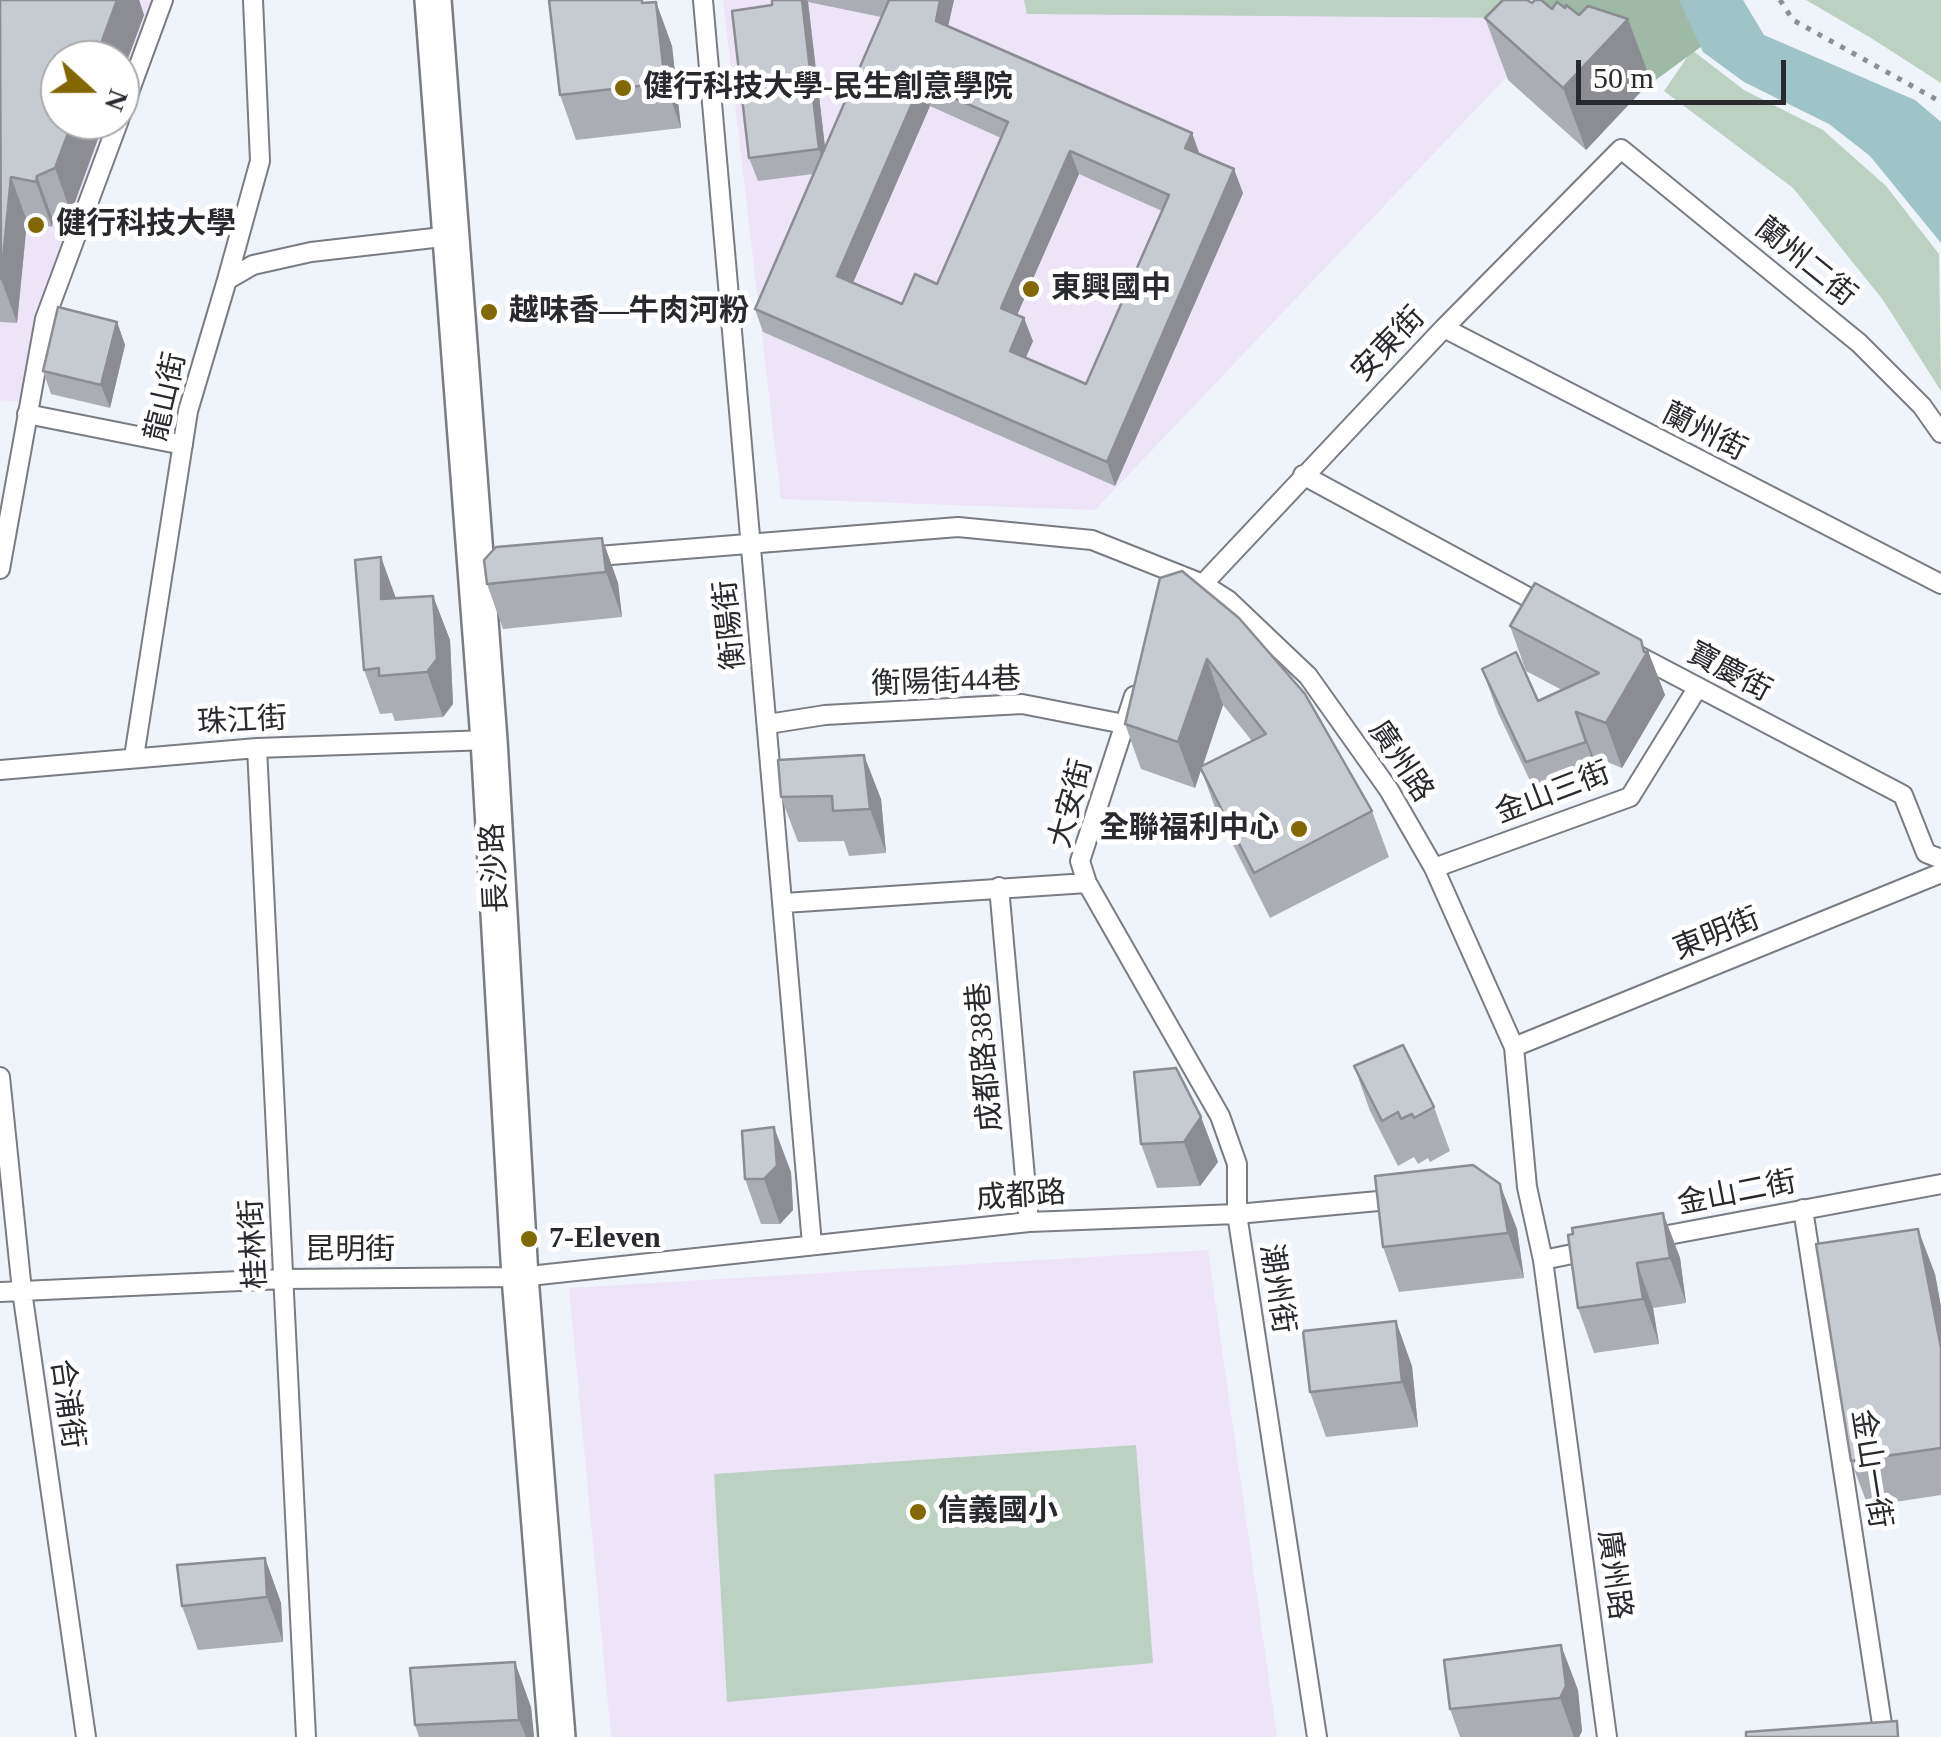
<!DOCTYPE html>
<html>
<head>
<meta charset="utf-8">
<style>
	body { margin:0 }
	#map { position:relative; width:1941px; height:1737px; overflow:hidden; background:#eff3fa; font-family:"Times New Roman",serif }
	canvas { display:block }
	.north { position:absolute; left:40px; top:40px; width:100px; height:100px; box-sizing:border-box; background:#fff; border:2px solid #a9aaab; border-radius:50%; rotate:111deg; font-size:28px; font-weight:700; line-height:40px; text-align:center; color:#292a2d }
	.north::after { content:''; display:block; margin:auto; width:35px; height:45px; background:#836700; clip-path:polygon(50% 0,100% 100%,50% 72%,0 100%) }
	.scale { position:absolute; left:1576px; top:60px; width:210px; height:45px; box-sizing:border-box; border:5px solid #292a2d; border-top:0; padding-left:12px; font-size:30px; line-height:35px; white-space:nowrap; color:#292a2d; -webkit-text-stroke:8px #fff; paint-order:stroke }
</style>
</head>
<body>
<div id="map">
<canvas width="1941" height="1737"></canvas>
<div class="north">N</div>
<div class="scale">50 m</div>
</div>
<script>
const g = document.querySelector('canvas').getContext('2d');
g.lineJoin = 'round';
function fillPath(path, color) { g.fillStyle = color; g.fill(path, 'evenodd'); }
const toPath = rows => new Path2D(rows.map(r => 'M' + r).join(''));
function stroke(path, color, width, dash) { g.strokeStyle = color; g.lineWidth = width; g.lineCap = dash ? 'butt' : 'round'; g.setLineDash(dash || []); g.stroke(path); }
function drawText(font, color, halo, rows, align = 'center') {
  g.font = font + ' "Times New Roman","Noto Sans TC",serif'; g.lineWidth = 10; g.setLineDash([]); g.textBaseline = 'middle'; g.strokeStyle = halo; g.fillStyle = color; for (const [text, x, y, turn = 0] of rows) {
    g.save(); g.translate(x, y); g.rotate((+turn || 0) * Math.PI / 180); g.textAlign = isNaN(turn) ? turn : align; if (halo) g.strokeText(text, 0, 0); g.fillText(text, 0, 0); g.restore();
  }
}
fillPath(toPath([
	[0,0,152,0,120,91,120,60,60,60,60,120,110,120,35,330,20,402,0,400],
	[723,0,1532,0,1538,44,1095,510,781,499],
	[1208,1250,1277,1737,611,1737,569,1288]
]), '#eee4f8');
fillPath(toPath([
	[1024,0,1518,0,1519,18,1027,14],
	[1806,0,1941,0,1941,83,1871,38],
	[1692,50,1744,90,1823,130,1886,186,1939,254,1941,391,1883,300,1793,188,1664,91],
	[1136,1445,1153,1663,727,1702,714,1474]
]), '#bcd1c2');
fillPath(toPath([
	[1534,0,1695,0,1717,35,1653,82,1538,44]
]), '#9eb9a6');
fillPath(toPath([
	[1679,0,1743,0,1764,35,1915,100,1941,122,1941,243,1870,156,1829,124,1744,82,1703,52]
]), '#9fc4c8');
const service = toPath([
	[703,0,812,1244],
	[120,117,163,0],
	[227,280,260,161,253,0],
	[1444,328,1941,584],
	[27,414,183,445],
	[1303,475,1548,608],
	[586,557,958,527,1092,540,1203,584,1228,600,1308,676,1389,790,1434,868,1514,1047,1527,1187,1543,1260,1607,1737],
	[0,569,45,319,119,120],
	[1181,599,1203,584,1444,328,1621,149,1859,343,1922,406,1941,433],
	[1633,653,1903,795,1926,853,1941,859],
	[1134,696,1080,861,1087,883,1220,1116,1237,1164,1237,1214,1317,1737],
	[768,724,825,715,1022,704,1124,724],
	[257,748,306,1737],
	[134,757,188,411,227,280,253,265,311,252,451,236],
	[0,770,257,748,489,740],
	[1434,868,1630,797,1698,687],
	[999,887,1029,1222],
	[784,903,1087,883],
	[1514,1047,1941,873],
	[0,1077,22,1291,86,1737],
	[1803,1209,1884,1737],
	[1652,1238,1941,1184],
	[1543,1260,1592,1250],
	[0,1292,284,1279,520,1277,1029,1222,1237,1214,1400,1199]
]);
const minor = toPath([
	[433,0,489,740,520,1277,557,1737]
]);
stroke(service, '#797c82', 22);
stroke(minor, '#797c82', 40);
stroke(toPath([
	[1780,0,1793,20,1941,102]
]), '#8b8e93', 5, [5, 8]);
stroke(service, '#fff', 18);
stroke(minor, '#fff', 35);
fillPath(toPath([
	[0,0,139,0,144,15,120,80,120,60,71,213,53,220,52,227,27,221,17,323,0,322],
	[772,0,954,0,948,26,1192,133,1200,154,1243,193,1115,486,763,332,755,309,813,174,758,181,749,158,772,5],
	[808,2,881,17,825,147],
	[930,106,1001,138,937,284,902,304,853,282],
	[1079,174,1162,211,1086,384,1026,358,1033,341,1017,315],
	[653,2,656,2,672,46,681,128,576,140,560,95],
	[1532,3,1552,9,1565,8,1579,15,1628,19,1651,81,1586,150,1508,80,1485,18],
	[117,322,125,345,110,408,51,394,43,371],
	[602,538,618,583,622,617,503,629,487,584],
	[1160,578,1372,811,1389,857,1270,918,1217,813,1201,769,1195,788,1141,769,1125,724],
	[1223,705,1252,741,1203,766],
	[433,596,450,640,453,704,443,717,395,721,392,713,380,714,364,670,396,598],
	[1510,626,1646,652,1648,651,1665,695,1622,768,1593,756,1602,787,1542,806,1498,713,1482,669,1538,701,1562,690,1526,671],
	[778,760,881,799,886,853,849,856,844,841,798,842,781,797],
	[1354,1066,1434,1107,1450,1151,1430,1162,1428,1158,1418,1164,1414,1157,1398,1166,1370,1111],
	[1201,1117,1218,1162,1200,1186,1157,1188,1141,1144],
	[791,1172,793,1210,780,1224,761,1224,745,1179],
	[1663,1213,1680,1258,1686,1303,1653,1308,1659,1344,1594,1353,1578,1308],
	[1517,1229,1524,1278,1399,1292,1383,1247],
	[1935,1274,1941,1307,1941,1495,1868,1506,1851,1461],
	[1412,1366,1418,1427,1326,1437,1310,1392],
	[265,1558,281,1603,283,1642,198,1650,182,1606],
	[1578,1690,1582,1731,1579,1737,1460,1737,1450,1709],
	[531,1707,534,1737,419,1737,415,1725]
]), '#aaaeb4');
fillPath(toPath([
	[117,0,139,0,144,15,120,80,120,60,95,60],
	[802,0,807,0,808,2,828,173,819,149],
	[940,0,954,0,944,44,936,21],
	[656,2,672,46,681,128,665,83],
	[1628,19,1651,81,1586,150,1563,88],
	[921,83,930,106,846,299,837,276],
	[73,120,105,120,71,213,55,168],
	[1192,133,1200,157,1185,148],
	[1070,151,1079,174,1010,331,1001,308],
	[1234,169,1243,193,1115,486,1107,462],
	[37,176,53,220,52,227,36,182],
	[11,177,27,221,17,323,1,279],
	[1024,318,1033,341,1018,374,1010,351],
	[117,322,125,345,110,408,101,385],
	[602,538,618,583,622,617,606,572],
	[381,557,397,601,381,599],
	[433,596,450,640,453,704,443,717,427,672],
	[1641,640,1646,654,1648,651,1665,695,1622,768,1606,723],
	[1207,659,1223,705,1195,788,1178,742],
	[1576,712,1593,756,1602,787,1586,742],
	[864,755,881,799,886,853,870,809],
	[1201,1117,1218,1162,1200,1186,1184,1142],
	[774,1127,791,1172,793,1210,780,1224,764,1179],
	[1500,1184,1517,1229,1524,1278,1508,1233],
	[1663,1213,1680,1258,1686,1303,1670,1258],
	[1918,1229,1935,1274,1941,1307,1941,1348],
	[1637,1263,1653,1308,1659,1344,1643,1299],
	[1396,1321,1412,1366,1418,1427,1402,1382],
	[265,1558,281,1603,283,1642,267,1597],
	[1561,1645,1578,1690,1582,1731,1579,1737,1574,1737,1560,1698],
	[515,1662,531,1707,534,1737,526,1737,519,1720]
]), '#8b8d92');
const building = toPath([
	[0,0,117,0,95,60,60,60,60,120,73,120,55,168,37,176,36,182,11,177,1,279,0,0],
	[549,0,642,0,642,3,656,2,665,83,560,95,549,0],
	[772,0,802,0,819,149,749,158,732,11,772,5,772,0],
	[889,0,940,0,936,21,1192,133,1185,148,1234,169,1107,462,755,309,889,0],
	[921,83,1008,122,937,284,915,274,902,304,837,276,921,83],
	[1070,151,1169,195,1086,384,1010,351,1024,318,1001,308,1070,151],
	[1503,0,1527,0,1532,3,1535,0,1541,0,1552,9,1557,2,1565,8,1566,5,1579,15,1588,6,1628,19,1563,88,1485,18,1503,0],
	[58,307,117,322,101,385,43,371,58,307],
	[602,538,606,572,487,584,484,560,496,547,602,538],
	[381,557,381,599,433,596,437,659,427,672,379,676,379,668,364,670,355,560,381,557],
	[1182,571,1239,618,1305,694,1372,811,1254,873,1200,767,1266,734,1207,659,1178,742,1125,724,1160,578,1182,571],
	[1535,583,1641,640,1644,652,1648,651,1606,723,1576,712,1586,742,1526,762,1482,669,1516,652,1538,701,1599,673,1510,626,1535,583],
	[864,755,870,809,833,811,832,796,781,797,778,760,864,755],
	[1403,1045,1434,1107,1414,1118,1412,1114,1401,1119,1398,1112,1382,1121,1354,1066,1403,1045],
	[1176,1068,1201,1117,1184,1142,1141,1144,1134,1072,1176,1068],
	[774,1127,777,1166,764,1179,745,1179,742,1131,774,1127],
	[1473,1165,1500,1184,1508,1233,1383,1247,1375,1176,1473,1165],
	[1663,1213,1670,1258,1637,1263,1643,1299,1578,1308,1568,1235,1573,1234,1572,1228,1663,1213],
	[1918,1229,1941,1348,1941,1448,1851,1461,1816,1244,1918,1229],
	[1396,1321,1402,1382,1310,1392,1303,1331,1396,1321],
	[265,1558,267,1597,182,1606,177,1565,265,1558],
	[1561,1645,1566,1686,1560,1698,1450,1709,1444,1660,1561,1645],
	[515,1662,519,1720,415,1725,410,1668,515,1662],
	[1897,1721,1898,1737,1746,1737,1746,1732,1897,1721]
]);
fillPath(building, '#c6cad1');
stroke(building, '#8b8d92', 2.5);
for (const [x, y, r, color] of [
	[623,88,10,"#836700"],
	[36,225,10,"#836700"],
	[1031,289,10,"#836700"],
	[489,312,10,"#836700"],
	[1299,829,10,"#836700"],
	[529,1239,10,"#836700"],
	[918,1512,10,"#836700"]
]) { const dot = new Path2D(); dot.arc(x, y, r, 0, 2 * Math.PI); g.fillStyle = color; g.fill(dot); stroke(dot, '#fff', 4); }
drawText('bold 30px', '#292a2d', '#fff', [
	["健行科技大學-民生創意學院",643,88],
	["健行科技大學",56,225],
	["東興國中",1051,289],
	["越味香—牛肉河粉",509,312],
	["全聯福利中心",1279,829,"right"],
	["7-Eleven",549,1239],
	["信義國小",938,1512]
], 'left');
drawText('30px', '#292a2d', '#fff', [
	["蘭州二街",1805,263,39],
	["安東街",1389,345,-46],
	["龍山街",167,397,-77],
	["蘭州街",1704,433,27],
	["衡陽街",731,625,-96],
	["寶慶街",1729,673,28],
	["衡陽街44巷",946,683,-2],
	["珠江街",242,722,-3],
	["廣州路",1400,762,56],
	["金山三街",1553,794,-21],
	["大安街",1072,804,-75],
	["長沙路",496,868,-93],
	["東明街",1717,935,-22],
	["成都路38巷",986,1057,-95],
	["金山二街",1737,1194,-11],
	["成都路",1021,1197,-4],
	["桂林街",255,1244,-93],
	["昆明街",350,1251],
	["潮州街",1276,1289,81],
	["合浦街",66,1404,82],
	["金山一街",1870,1469,81],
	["廣州路",1613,1575,82]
]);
</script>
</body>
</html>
